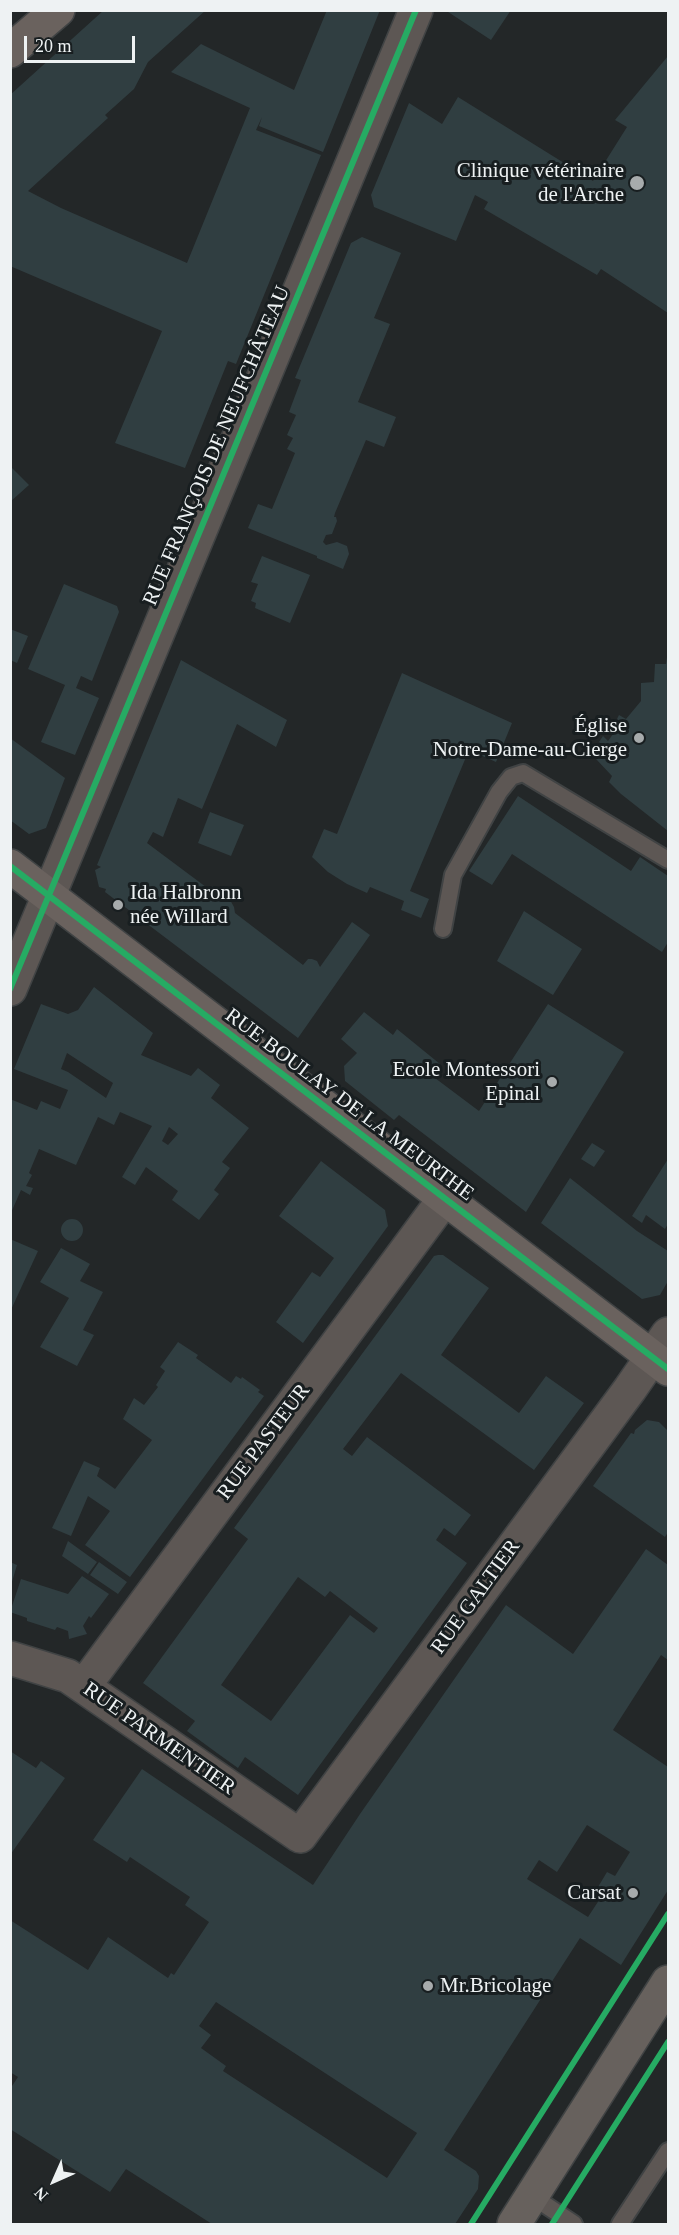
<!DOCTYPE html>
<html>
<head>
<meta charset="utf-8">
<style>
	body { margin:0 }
	#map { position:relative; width:679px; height:2235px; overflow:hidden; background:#232728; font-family:"Times New Roman",serif }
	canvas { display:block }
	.frame { position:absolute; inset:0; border:12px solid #eef2f3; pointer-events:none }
	.north { position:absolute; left:24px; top:2151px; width:60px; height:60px; -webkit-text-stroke:4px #181e20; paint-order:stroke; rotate:225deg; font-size:16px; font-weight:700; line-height:24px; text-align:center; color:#eef2f3 }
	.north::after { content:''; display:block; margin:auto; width:21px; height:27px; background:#eef2f3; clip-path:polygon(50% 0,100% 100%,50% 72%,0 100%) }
	.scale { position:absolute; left:24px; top:36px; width:111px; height:27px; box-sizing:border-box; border:3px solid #eef2f3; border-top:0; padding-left:8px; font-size:18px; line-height:21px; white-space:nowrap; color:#eef2f3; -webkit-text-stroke:4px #181e20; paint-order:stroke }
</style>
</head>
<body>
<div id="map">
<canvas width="679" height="2235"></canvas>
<div class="frame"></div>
<div class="north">N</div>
<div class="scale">20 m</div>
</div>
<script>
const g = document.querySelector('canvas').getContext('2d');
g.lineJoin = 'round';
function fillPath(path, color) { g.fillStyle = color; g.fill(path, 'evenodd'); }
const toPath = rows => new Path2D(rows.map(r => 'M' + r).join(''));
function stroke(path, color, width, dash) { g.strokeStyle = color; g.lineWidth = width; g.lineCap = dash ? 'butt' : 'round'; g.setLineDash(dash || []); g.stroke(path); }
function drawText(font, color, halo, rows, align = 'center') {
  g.font = font + ' "Times New Roman",serif'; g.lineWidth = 6; g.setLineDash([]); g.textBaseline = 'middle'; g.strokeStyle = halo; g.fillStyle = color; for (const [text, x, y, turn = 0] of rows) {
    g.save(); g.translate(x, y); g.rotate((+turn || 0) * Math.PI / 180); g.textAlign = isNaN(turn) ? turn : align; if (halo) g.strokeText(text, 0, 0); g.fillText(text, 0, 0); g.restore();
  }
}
fillPath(toPath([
	[104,10,206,10,148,62,134,89,105,115,108,118,28,191,61,208,187,263,250,108,171,72,201,44,294,90,327,10,380,10,323,152,259,126,262,117,256,130,321,155,236,364,228,361,185,468,115,443,162,331,10,266,10,95],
	[445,10,511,10,491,40],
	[668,56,668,313,601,269,597,275,484,209,488,202,475,195,456,241,374,207,371,195,409,103,442,124,458,97,593,181,627,127,615,120],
	[362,237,401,253,374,318,390,324,358,402,396,417,384,447,366,440,335,513,334,517,336,517,337,521,332,534,326,535,323,542,326,545,337,542,347,546,349,554,343,569,317,558,317,556,248,528,258,504,272,509,295,453,287,449,293,438,287,435,296,415,289,412,301,380,295,378,351,243],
	[10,466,29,485,10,502],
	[262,556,310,575,290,623,255,608,256,603,251,601,258,584,251,582],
	[64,584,117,606,119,612,92,681,81,676,76,688,99,698,75,755,41,742,65,685,28,669],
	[10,629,28,636,17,663,10,660],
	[667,657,668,657,668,831,621,794,609,782,612,776,596,759,605,747,599,742,603,736,608,741,621,723,617,719,619,715,626,719,641,701,641,683,654,682,655,664,666,664],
	[181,660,287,720,276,747,237,724,202,809,178,798,163,837,153,832,147,843,210,890,212,886,229,898,234,907,235,913,303,965,308,959,312,959,317,961,320,967,352,922,370,935,298,1038,105,892,106,889,99,887,95,870,101,867,97,865],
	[402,673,512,723,496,762,469,750,410,891,429,899,421,918,401,910,404,901,370,887,367,893,347,884,328,872,312,857,324,829,337,834],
	[10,738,65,778,46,828,29,834,10,820],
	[518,796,631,871,640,857,668,876,668,942,662,952,512,854,492,885,469,871],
	[210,812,244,825,231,856,198,843],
	[524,911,582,949,553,995,497,961],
	[94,987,153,1033,141,1055,191,1076,198,1068,220,1085,211,1098,249,1128,222,1162,230,1168,214,1190,219,1194,199,1220,172,1200,178,1191,146,1167,135,1185,122,1177,152,1126,120,1112,114,1125,98,1117,76,1165,39,1149,29,1173,32,1175,26,1186,33,1188,30,1195,21,1190,10,1215,10,1099,37,1110,41,1101,60,1109,68,1090,14,1069,41,1004,68,1014,78,1010],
	[67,1053,113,1083,106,1098,68,1072,61,1069],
	[169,1127,178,1134,168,1145,162,1141],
	[548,1004,624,1052,526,1212,399,1115,394,1120,345,1081,344,1066,357,1053,341,1039,364,1012,393,1035,397,1029,440,1064,431,1075,479,1111],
	[592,1143,605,1151,594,1167,581,1159],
	[668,1159,668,1224,665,1229,646,1215,642,1223,632,1216],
	[321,1161,385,1210,388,1226,303,1343,276,1322,312,1272,320,1277,334,1258,279,1216],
	[570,1178,637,1231,668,1251,668,1281,660,1295,642,1299,541,1223],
	'61 1230a11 11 0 1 1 22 0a11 11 0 1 1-22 0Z',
	[10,1239,38,1251,10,1312],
	[61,1248,90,1264,80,1281,103,1292,83,1330,94,1335,77,1366,40,1347,69,1298,40,1282],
	[438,1255,443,1255,489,1288,441,1355,519,1413,546,1376,584,1403,534,1470,401,1373,343,1449,352,1456,367,1437,471,1515,455,1536,444,1528,436,1540,467,1563,298,1795,245,1757,238,1768,217,1753,187,1731,195,1721,143,1683,248,1539,234,1528,434,1256],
	[298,1577,325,1597,330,1591,378,1628,374,1633,350,1615,271,1721,221,1685],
	[178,1342,198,1355,196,1358,231,1383,236,1376,241,1379,242,1377,260,1390,258,1392,264,1396,130,1577,85,1545,110,1511,88,1496,71,1536,52,1528,84,1461,100,1468,97,1476,115,1489,152,1440,123,1419,134,1398,144,1405,158,1387,156,1385,165,1371,160,1367],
	[647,1420,659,1422,667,1430,668,1427,668,1532,665,1537,593,1486,631,1433,634,1434,635,1430],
	[68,1541,97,1562,88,1574,62,1556],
	[646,1549,668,1565,668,1660,661,1655,613,1730,668,1767,668,1890,621,1965,580,1938,515,2039,444,2150,476,2171,479,2176,478,2189,455,2224,212,2224,126,2169,110,2192,10,2129,10,2089,18,2077,10,2072,10,1920,88,1970,108,1937,168,1978,171,1973,174,1975,209,1922,185,1905,190,1897,130,1857,127,1862,93,1840,142,1769,313,1885,360,1814,506,1605,573,1654],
	[587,1825,630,1852,615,1876,607,1872,598,1887,605,1891,588,1917,527,1879,539,1860,557,1872],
	[216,2002,417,2133,387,2178,223,2071,226,2066,201,2048,211,2035,199,2026],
	[10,1562,17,1565,11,1585,10,1585],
	[99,1562,127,1582,118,1594,90,1575],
	[82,1576,109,1594,91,1618,89,1616,83,1626,87,1634,69,1639,68,1631,57,1627,55,1630,27,1621,27,1618,10,1612,21,1579,68,1594],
	[10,1751,36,1768,41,1761,65,1778,10,1855]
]), '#303e41');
const lane = toPath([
	[443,929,453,875,499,792,511,777,523,773,668,860],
	[532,2196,574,2224],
	[620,2224,668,2151]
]);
const street = toPath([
	[10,989,416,10],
	[10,1658,68,1676,300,1836,630,1389,668,1334],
	[84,1686,445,1198]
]);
const secondary = toPath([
	[10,51,58,10],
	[10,866,668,1369]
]);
const primary = toPath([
	[514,2224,668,1982]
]);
stroke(lane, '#404344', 20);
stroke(street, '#404344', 36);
stroke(secondary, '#404344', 36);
stroke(primary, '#404344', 36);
stroke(lane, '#5d5754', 16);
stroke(street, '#5d5754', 33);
stroke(secondary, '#6a625e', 33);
stroke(primary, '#67615d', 33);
stroke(toPath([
	[10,866,668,1369],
	[10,989,416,10],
	[471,2224,668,1914],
	[552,2224,668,2042]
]), '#26ab63', 6);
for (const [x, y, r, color] of [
	[637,183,8,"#a7abac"],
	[639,738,6,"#a7abac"],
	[118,905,6,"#a7abac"],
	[552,1082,6,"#a7abac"],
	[633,1893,6,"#a7abac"],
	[428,1986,6,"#a7abac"]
]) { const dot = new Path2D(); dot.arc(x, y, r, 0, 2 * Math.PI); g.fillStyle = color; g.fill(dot); stroke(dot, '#181e20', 2); }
drawText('21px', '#eef2f3', '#181e20', [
	["Clinique vétérinaire",624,171],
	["de l'Arche",624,195],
	["Église",627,726],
	["Notre-Dame-au-Cierge",627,750],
	["Ida Halbronn",130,893,"left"],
	["née Willard",130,917,"left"],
	["Ecole Montessori",540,1070],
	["Epinal",540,1094],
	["Carsat",621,1893],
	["Mr.Bricolage",440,1986,"left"]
], 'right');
drawText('21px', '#eef2f3', '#181e20', [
	["RUE FRANÇOIS DE NEUFCHÂTEAU",217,446,-67],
	["RUE BOULAY DE LA MEURTHE",349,1105,37],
	["RUE PASTEUR",264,1442,-53],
	["RUE GALTIER",476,1597,-54],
	["RUE PARMENTIER",159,1739,35]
]);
</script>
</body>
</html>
